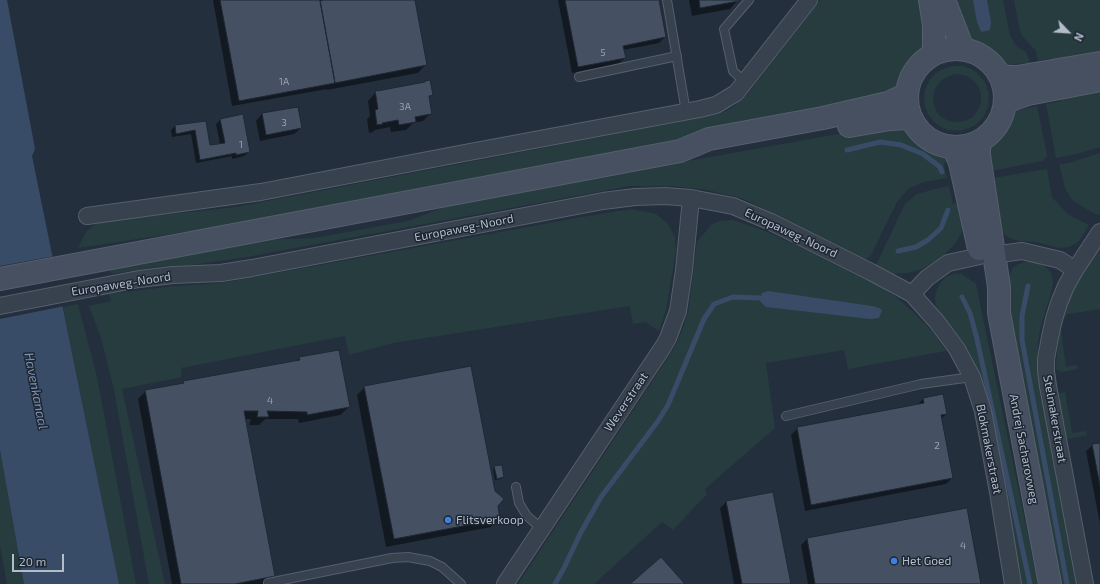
<!DOCTYPE html>
<html>
<head>
<meta charset="utf-8">
<style>
	body { margin:0 }
	#map { position:relative; width:1100px; height:584px; overflow:hidden; background:#242f3e; font-family:"Exo 2",sans-serif }
	canvas { display:block }
	.north { position:absolute; left:1048px; top:12px; width:40px; height:40px; -webkit-text-stroke:3px #1d2633; paint-order:stroke; rotate:115deg; font-size:11px; font-weight:700; line-height:16px; text-align:center; color:#b4bcc9 }
	.north::after { content:''; display:block; margin:auto; width:14px; height:18px; background:#b4bcc9; clip-path:polygon(50% 0,100% 100%,50% 72%,0 100%) }
	.scale { position:absolute; left:12px; top:554px; width:52px; height:18px; box-sizing:border-box; border:2px solid #b4bcc9; border-top:0; padding-left:5px; font-size:12px; line-height:14px; white-space:nowrap; color:#b4bcc9; -webkit-text-stroke:3px #1d2633; paint-order:stroke }
</style>
</head>
<body>
<div id="map">
<canvas width="1100" height="584"></canvas>
<div class="north">N</div>
<div class="scale">20 m</div>
</div>
<script>
const g = document.querySelector('canvas').getContext('2d');
g.lineJoin = 'round';
function fillPath(path, color) { g.fillStyle = color; g.fill(path, 'evenodd'); }
const toPath = rows => new Path2D(rows.map(r => 'M' + r).join(''));
function stroke(path, color, width, dash) { g.strokeStyle = color; g.lineWidth = width; g.lineCap = dash ? 'butt' : 'round'; g.setLineDash(dash || []); g.stroke(path); }
function drawText(font, color, halo, rows, align = 'center') {
  g.font = font + ' "Exo 2",sans-serif'; g.lineWidth = 3; g.setLineDash([]); g.textBaseline = 'middle'; g.strokeStyle = halo; g.fillStyle = color; for (const [text, x, y, turn = 0] of rows) {
    g.save(); g.translate(x, y); g.rotate((+turn || 0) * Math.PI / 180); g.textAlign = isNaN(turn) ? turn : align; if (halo) g.strokeText(text, 0, 0); g.fillText(text, 0, 0); g.restore();
  }
}
fillPath(toPath([
	[820,0,925,0,926,35,923,48,898,85,883,96,751,125,586,158,225,226,78,248,86,232,98,222,236,207,719,114,732,108,746,96],
	[953,0,1003,0,1010,36,1017,47,1025,51,1027,54,1030,63,1014,64,1013,67,1007,67,986,51,970,41],
	[1014,0,1100,0,1100,56,1052,66,1051,58,1038,61,1036,51,1023,37,1020,31],
	[952,66,964,66,971,69,977,73,985,82,989,93,988,107,983,118,974,126,960,131,948,130,941,127,935,123,928,114,925,107,924,100,925,90,930,79,935,74,941,70],
	[959,74,967,76,973,80,978,86,981,94,981,103,978,110,973,117,965,121,957,122,949,121,941,117,936,111,934,104,933,97,935,89,939,83,945,78,952,75],
	[1100,84,1100,147,1077,154,1056,158,1046,104,1061,101,1060,93],
	[1037,106,1047,154,1047,157,1042,161,991,171,987,147,990,142,999,132,1007,117,1018,107,1019,110],
	[877,127,901,129,911,134,927,146,938,151,948,161,945,162,944,166,947,178,924,182,909,188,897,202,870,257,865,259,855,255,744,199,707,190,672,186,630,186,247,257,191,265,155,267,112,274,110,268,261,240,314,238,408,221,455,203],
	[1100,153,1100,213,1099,215,1095,214,1072,200,1065,188,1059,164,1069,163],
	[1047,169,1052,197,1060,206,1069,215,1089,225,1079,241,1069,247,1058,248,1036,242,1019,241,1012,239,1003,234,997,226,993,178],
	[949,186,953,204,960,202,963,225,961,234,955,244,940,258,922,269,907,273,894,274,876,265,905,204,917,194,931,190],
	[631,209,656,214,668,224,675,237,676,251,666,310,659,331,645,322,633,324,630,306,393,343,349,355,345,336,181,368,182,377,122,389,165,584,149,584,114,390,101,338,89,306,111,301,109,294,175,286,221,283,582,217],
	[733,220,765,231,811,252,876,284,896,297,912,311,932,331,946,351,848,369,844,350,766,363,775,428,705,489,707,494,673,530,662,522,594,584,518,584,669,356,676,344,683,328,688,313,697,242,711,225,719,221],
	[1100,246,1100,309,1068,314,1066,315,1061,329,1066,367,1077,365,1078,369,1061,372,1056,369,1056,367,1059,329,1071,295,1084,270],
	[1031,261,1043,265,1048,269,1051,273,1053,280,1052,289,1040,330,1038,343,1039,383,1076,584,1059,584,1006,300,1007,279,1013,268,1018,264,1025,262],
	[955,273,962,274,976,284,1038,584,1022,584,987,398,979,374,966,346,936,306,935,298,937,289,941,282,946,277],
	[78,304,97,377,136,584,119,584,63,307],
	[1065,392,1072,433,1086,431,1087,435,1067,439,1058,395,1060,393],
	[0,450,24,584,7,584,0,545]
]), '#263c3f');
fillPath(toPath([
	[0,0,7,0,35,149,32,156,119,584,24,584,0,450],
	[973,0,987,0,991,22,990,30,981,32,977,22],
	[768,291,872,306,879,308,882,310,879,318,870,319,766,307,760,301,762,293]
]), '#394c67');
fillPath(toPath([
	[55,256,65,306,0,319,0,266]
]), '#242f3e');
fillPath(toPath([
	[213,0,319,0,320,2,329,0,414,0,426,64,418,73,327,90,327,89,232,106],
	[558,0,658,0,665,37,659,43,623,50,625,58,618,64,572,73],
	[689,0,738,0,730,9,692,16],
	[425,82,432,94,428,98,431,113,423,121,413,123,406,130,391,132,390,127,375,130,373,132,369,133,367,119,370,116,368,101,376,92,423,84],
	[262,114,301,128,294,134,260,141,256,121],
	[220,120,249,152,244,156,232,159,232,156,196,163,191,134,172,137,171,130,175,126,193,123,210,147,220,144,216,124],
	[300,358,349,407,340,415,299,423,298,419,265,419,259,425,249,425,251,419,245,419,274,576,266,584,172,584,138,399,146,391,182,384,184,382,297,361],
	[365,387,497,506,499,519,491,527,386,547,357,395],
	[924,398,946,414,941,419,952,478,946,484,805,511,791,435,798,428,917,405],
	[1100,444,1100,524,1086,451,1093,445],
	[495,467,503,477,501,479,495,480,493,469],
	[726,502,790,584,734,584,720,508],
	[966,509,980,584,808,584,801,545,807,539]
]), '#0007');
stroke(toPath([
	[847,150,880,142,901,145,923,154,940,167,942,172],
	[898,251,916,247,928,240,941,228,948,210],
	[1028,286,1022,316,1022,340,1067,584],
	[962,297,970,313,977,339,1030,584],
	[555,584,564,568,581,532,601,497,658,421,668,405,704,319,714,304,733,297,760,298]
]), '#394c67', 5);
const building = toPath([
	[220,0,320,0,335,83,239,101,220,0],
	[323,0,415,0,427,65,335,83,320,1,323,0],
	[565,0,659,0,666,37,623,46,626,58,578,67,565,0],
	[699,0,739,0,739,1,700,8,699,0],
	[430,80,433,95,429,96,432,115,431,115,431,114,415,117,416,122,399,125,398,120,382,123,383,124,377,125,375,110,378,109,375,90,376,90,377,91,425,82,425,81,430,80],
	[298,107,302,128,266,135,262,113,298,107],
	[243,114,250,152,236,155,236,153,200,160,195,130,176,134,175,125,206,121,210,145,225,143,220,119,243,114],
	[339,350,350,407,307,415,307,412,267,411,269,417,257,417,258,411,244,411,275,576,235,584,181,584,145,390,184,383,183,381,300,360,299,357,339,350],
	[471,366,495,491,504,499,498,506,500,519,394,539,364,386,471,366],
	[943,394,947,414,941,415,953,478,811,505,797,427,924,403,923,398,943,394],
	[1100,443,1100,486,1092,444,1100,443],
	[502,465,504,477,497,479,494,466,502,465],
	[773,492,791,584,742,584,726,501,773,492],
	[967,508,981,584,815,584,807,538,967,508],
	[661,557,685,584,630,584,661,557]
]);
fillPath(building, '#455162');
stroke(building, '#1f2835', 1);
const lane = toPath([
	[667,0,686,112],
	[579,77,677,56],
	[745,82,733,71,724,29,749,0],
	[786,416,921,384,972,377],
	[516,487,519,503,527,516,542,529],
	[268,583,392,558,408,557,430,561,442,567,461,584]
]);
const street = toPath([
	[87,216,261,192,459,154,700,109,716,105,736,93,809,0],
	[993,255,1022,251,1060,260,1075,270],
	[912,294,927,278,948,263,980,256],
	[0,306,139,279,173,275,221,273,252,268,603,201,635,197,665,196,691,198,733,206,771,222,871,272,912,294,937,322,957,349,972,377,983,411,998,492,1013,584],
	[505,584,663,347,668,338,678,311,684,270,691,198],
	[1085,584,1048,386,1046,371,1046,359,1050,337,1054,319,1059,303,1066,286,1075,270,1100,232]
]);
const secondary = toPath([
	[930,0,934,25,934,54],
	[944,0,963,49],
	'907 98a49 49 0 1 1 98 0a49 49 0 1 1-98 0Z',
	[1001,77,1017,77,1100,63],
	[1005,102,1028,94,1100,80],
	[849,126,890,119,907,118,912,119],
	[981,140,979,149,979,155,999,287,999,313,1050,584],
	[951,147,956,153,960,163,979,249],
	[0,279,680,151,709,139,823,118,888,103,907,94]
]);
stroke(lane, '#565f6c', 10);
stroke(street, '#565f6c', 18);
stroke(secondary, '#565f6c', 24);
stroke(lane, '#38414e', 8);
stroke(street, '#38414e', 16);
stroke(secondary, '#465061', 22);
for (const [x, y, r, color] of [
	[448,520,4,"#3f7fe0"],
	[894,561,4,"#3f7fe0"]
]) { const dot = new Path2D(); dot.arc(x, y, r, 0, 2 * Math.PI); g.fillStyle = color; g.fill(dot); stroke(dot, '#1d2633', 1.5); }
drawText('10px', '#98a1af', null, [
	["5",603,53],
	["1A",284,82],
	["3A",405,107],
	["3",284,123],
	["1",241,145],
	["4",270,401],
	["2",937,446],
	["4",963,546]
]);
drawText('12px', '#b4bcc9', '#1d2633', [
	["Europaweg-Noord",464,228,-11],
	["Europaweg-Noord",791,233,25],
	["Europaweg-Noord",121,284,-9],
	["Weverstraat",626,402,-56],
	["Stelmakerstraat",1055,419,80],
	["Blokmakerstraat",989,449,79],
	["Andrej Sacharovweg",1024,449,79]
]);
drawText('12px', '#b4bcc9', '#1d2633', [
	["Flitsverkoop",456,520],
	["Het Goed",902,561]
], 'left');
drawText('italic 13px', '#7c92b1', '#1d2633', [
	["Havenkanaal",36,391,79]
]);
</script>
</body>
</html>
